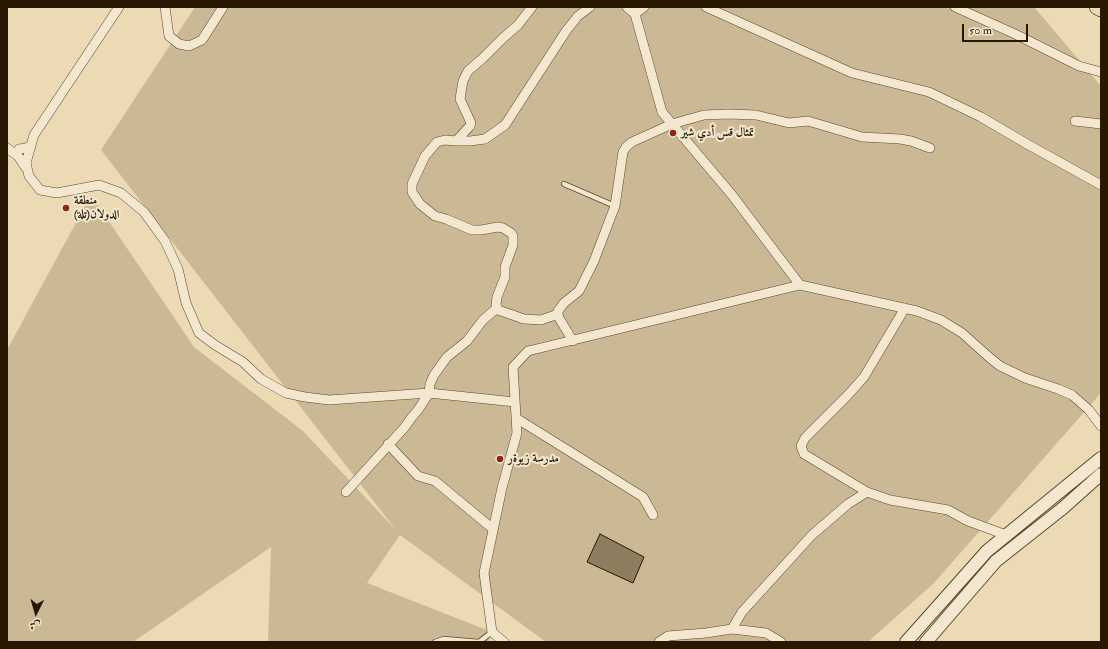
<!DOCTYPE html>
<html>
<head>
<meta charset="utf-8">
<style>
	body { margin:0 }
	#map { position:relative; width:1108px; height:649px; overflow:hidden; background:#ecdab5; font-family:"IM FELL Double Pica",Amiri,serif }
	canvas { display:block }
	.frame { position:absolute; inset:0; border:8px solid #281801; pointer-events:none }
	.north { position:absolute; left:16px; top:593px; width:40px; height:40px; -webkit-text-stroke:3px #f3e7cf; paint-order:stroke; rotate:185deg; font-size:11px; font-weight:700; line-height:16px; text-align:center; color:#281801 }
	.north::after { content:''; display:block; margin:auto; width:14px; height:18px; background:#281801; clip-path:polygon(50% 0,100% 100%,50% 72%,0 100%) }
	.scale { position:absolute; left:962px; top:24px; width:66px; height:18px; box-sizing:border-box; border:2px solid #281801; border-top:0; padding-left:5px; font-size:12px; line-height:14px; white-space:nowrap; color:#281801; -webkit-text-stroke:3px #f3e7cf; paint-order:stroke }
</style>
</head>
<body>
<div id="map">
<canvas width="1108" height="649"></canvas>
<div class="frame"></div>
<div class="north">ش</div>
<div class="scale">50 m</div>
</div>
<script>
const g = document.querySelector('canvas').getContext('2d');
g.lineJoin = 'round';
function fillPath(path, color) { g.fillStyle = color; g.fill(path, 'evenodd'); }
const toPath = rows => new Path2D(rows.map(r => 'M' + r).join(''));
function stroke(path, color, width, dash) { g.strokeStyle = color; g.lineWidth = width; g.lineCap = dash ? 'butt' : 'round'; g.setLineDash(dash || []); g.stroke(path); }
function drawText(font, color, halo, rows, align = 'center') {
  g.font = font + ' "IM FELL Double Pica",Amiri,serif'; g.lineWidth = 4; g.setLineDash([]); g.textBaseline = 'middle'; g.strokeStyle = halo; g.fillStyle = color; for (const [text, x, y, turn = 0] of rows) {
    g.save(); g.translate(x, y); g.rotate((+turn || 0) * Math.PI / 180); g.textAlign = isNaN(turn) ? turn : align; if (halo) g.strokeText(text, 0, 0); g.fillText(text, 0, 0); g.restore();
  }
}
fillPath(toPath([
	[195,7,1034,7,1101,86,1101,393,934,583,868,642,546,642,400,535,367,583,492,632,488,642,268,642,271,547,133,642,7,642,7,350,91,195,194,347,303,431,396,530,101,150]
]), '#cbb996');
const building = toPath([
	[600,534,644,557,633,583,587,562,600,534]
]);
fillPath(building, '#8e7d5f');
stroke(building, '#281801', 1);
const service = toPath([
	[564,184,615,206],
	[435,642,444,639,479,642],
	[479,642,492,632]
]);
const minor = toPath([
	[119,7,34,135,26,163,29,176,40,190,57,193,99,185,121,193,144,212,165,241,178,269,186,303,199,333,215,345,243,362,261,379,286,393,305,397,329,400,429,393,515,402],
	[165,7,169,36,179,44,189,46,202,40,223,7],
	[532,7,518,25,503,38,483,58,468,71,463,81,460,99,471,123,470,126,456,141,445,140,437,142,425,156,412,184,412,192,420,204,435,216,446,219,472,230,481,230,498,227,503,228,511,233,513,236,513,245,505,267,505,277,497,297,496,305,498,310,524,319,541,320,558,314],
	[627,7,635,14,662,112,732,195,800,285],
	[706,7,852,73,929,92,981,117,1027,144,1101,185],
	[955,7,1015,34,1079,66,1101,72],
	[635,14,644,7],
	[1075,121,1101,124],
	[456,141,470,141,485,139,505,125,566,31,578,16,590,7],
	[7,148,18,156,26,168],
	[19,149,26,148,31,145],
	[905,308,864,377,847,396,805,438,801,446,804,454,867,492,890,500,948,510,968,521,1006,535],
	[573,341,559,318,558,314,558,311,564,303,579,291,594,261,615,206,623,152,626,147,632,142,672,124,686,120,704,115,728,114,756,115,789,123,808,121,862,137,900,139,911,141,930,148],
	[516,418,643,497,653,515],
	[388,444,418,476,435,481,493,529],
	[346,492,404,428,412,417,418,410,429,393,430,384,434,375,447,357,467,341,483,320,497,308],
	[732,629,742,612,812,535,848,504,867,492],
	[504,642,492,632,484,573,502,488,517,433,513,367,528,351,800,285,917,311,941,320,962,333,990,358,1000,366,1025,378,1058,389,1072,395,1089,410,1101,426],
	[659,642,668,636,706,633,732,629,766,633,781,642]
]);
const tertiary = toPath([
	[906,642,987,551,1101,458],
	[926,642,996,561,1063,508,1101,474]
]);
const primary = toPath([
	[1097,7,1101,9]
]);
stroke(service, '#59482e', 6);
stroke(minor, '#59482e', 10);
stroke(tertiary, '#59482e', 14);
stroke(primary, '#281801', 16);
stroke(service, '#f3e7cf', 4.5);
stroke(minor, '#f3e7cf', 9);
stroke(tertiary, '#f3e7cf', 12);
stroke(primary, '#ecdab5', 15);
for (const [x, y, r, color] of [
	[673,133,4,"#8f2418"],
	[66,208,4,"#8f2418"],
	[500,459,4,"#8f2418"]
]) { const dot = new Path2D(); dot.arc(x, y, r, 0, 2 * Math.PI); g.fillStyle = color; g.fill(dot); stroke(dot, '#f3e7cf', 1.5); }
drawText('bold 12px', '#281801', '#f3e7cf', [
	["تمثال قس أدي شير",681,133],
	["منطقة",74,201],
	["الدولان(تلة)",74,215],
	["مدرسة زيوةر",508,459]
], 'left');
</script>
</body>
</html>
